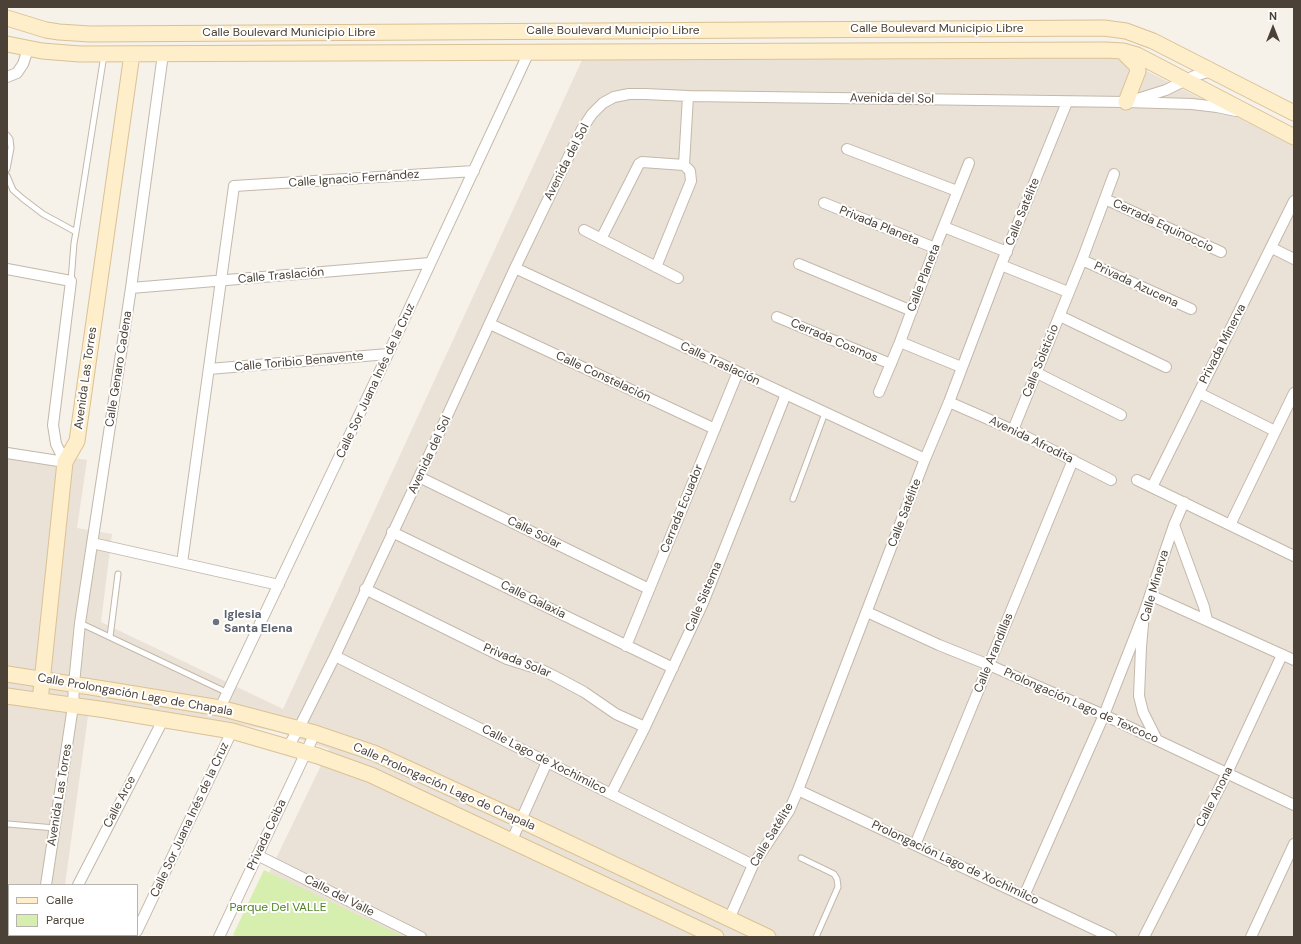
<!DOCTYPE html>
<html>
<head>
<meta charset="utf-8">
<style>
	body { margin:0 }
	#map { position:relative; width:1301px; height:944px; overflow:hidden; background:#f6f1e9; font-family:"DM Sans",sans-serif }
	canvas { display:block }
	.frame { position:absolute; inset:0; border:8px solid #4b4136; pointer-events:none }
	.legend { position:absolute; left:8px; top:884px; width:130px; height:52px; box-sizing:border-box; background:#fff; border:1px solid #b7b3af; margin:0; padding:5px 7px; list-style:none; font-size:12px; color:#4b4136 }
	.legend li { display:flex; align-items:center; gap:8px; height:20px }
	.legend b { width:20px; border:1px solid #b7b3af }
	.north { position:absolute; left:1253px; top:8px; width:40px; height:40px; -webkit-text-stroke:3px #fff; paint-order:stroke; rotate:0deg; font-size:11px; font-weight:700; line-height:16px; text-align:center; color:#4b4136 }
	.north::after { content:''; display:block; margin:auto; width:14px; height:18px; background:#4b4136; clip-path:polygon(50% 0,100% 100%,50% 72%,0 100%) }
</style>
</head>
<body>
<div id="map">
<canvas width="1301" height="944"></canvas>
<div class="frame"></div>
<ul class="legend">
<li><b style="height:5px;background:#ffeeca"></b>Calle</li>
<li><b style="height:11px;background:#d6eeae"></b>Parque</li>
</ul>
<div class="north">N</div>
</div>
<script>
const g = document.querySelector('canvas').getContext('2d');
g.lineJoin = 'round';
function fillPath(path, color) { g.fillStyle = color; g.fill(path, 'evenodd'); }
const toPath = rows => new Path2D(rows.map(r => 'M' + r).join(''));
function stroke(path, color, width, dash) { g.strokeStyle = color; g.lineWidth = width; g.lineCap = dash ? 'butt' : 'round'; g.setLineDash(dash || []); g.stroke(path); }
function drawText(font, color, halo, rows, align = 'center') {
  g.font = font + ' "DM Sans",sans-serif'; g.lineWidth = 4; g.setLineDash([]); g.textBaseline = 'middle'; g.strokeStyle = halo; g.fillStyle = color; for (const [text, x, y, turn = 0] of rows) {
    g.save(); g.translate(x, y); g.rotate((+turn || 0) * Math.PI / 180); g.textAlign = isNaN(turn) ? turn : align; if (halo) g.strokeText(text, 0, 0); g.fillText(text, 0, 0); g.restore();
  }
}
fillPath(toPath([
	[1108,56,1127,61,1294,146,1294,937,238,937,329,749,274,731,223,721,90,701,65,885,9,885,9,935,58,935,57,937,7,937,7,447,87,460,77,528,112,534,101,622,283,709,583,58]
]), '#eae2d7');
fillPath(toPath([
	[264,870,404,937,237,937,233,935]
]), '#d6eeae');
const lane = toPath([
	[7,135,10,139,11,148,7,169],
	[7,176,13,190,22,198,43,214,76,232,74,243,71,281],
	[76,232,104,55],
	[793,499,825,413],
	[80,623,228,693],
	[110,637,118,574],
	[8,824,55,828],
	[801,858,834,874,837,879,838,887,816,937],
	[7,907,9,907]
]);
const street = toPath([
	[7,77,17,73,23,64,28,49],
	[1134,100,1166,90,1194,76,1212,71],
	[847,149,957,191],
	[684,165,688,96],
	[1105,199,1221,252],
	[824,203,935,248],
	[944,227,1007,252],
	[584,230,678,278],
	[601,239,639,164,642,162,684,165,690,171,691,181,656,267],
	[1272,248,1294,259],
	[1082,260,1191,309],
	[799,264,912,311],
	[1001,265,1068,292],
	[515,268,925,459],
	[7,269,71,281,53,425,56,444,65,462],
	[131,288,430,263],
	[1060,316,1166,367],
	[777,317,891,364],
	[490,324,715,429],
	[900,342,961,367],
	[209,369,388,354],
	[1037,373,1121,415],
	[879,392,900,342,935,248,969,163],
	[1199,393,1275,431],
	[949,402,1013,430,1111,480],
	[1013,430,1082,260,1114,174],
	[7,453,65,462],
	[419,477,649,589],
	[1137,480,1294,556],
	[1152,487,1294,201],
	[1174,525,1204,607,1207,620],
	[1230,525,1294,393],
	[392,532,673,668],
	[92,543,279,585],
	[182,563,234,186,474,171],
	[365,589,507,659,542,670,556,677,584,692,616,714,645,727],
	[1150,595,1294,660],
	[867,612,939,645,989,665,1104,715,1294,805],
	[626,646,738,372],
	[335,656,753,865],
	[220,708,388,354,529,52],
	[1157,740,1143,712,1139,696,1141,647,1144,613,1174,525,1184,502],
	[288,747,299,728,335,656,419,477,515,268,582,129,592,114,603,103,614,97,629,94,645,94,688,96,1126,102,1192,104,1217,107,1236,111],
	[798,790,1111,937],
	[611,794,645,727,703,603,786,394],
	[512,840,547,762],
	[915,845,1073,460],
	[257,855,421,937],
	[46,885,73,706,74,684,80,623,131,288,163,54],
	[78,885,163,720],
	[1024,896,1104,715,1144,613],
	[729,919,753,865,789,811,798,790,925,459,949,402,1001,265,1067,102],
	[137,931,232,731],
	[7,935,12,935],
	[40,935,40,937],
	[51,937,52,935],
	[219,937,315,733],
	[1144,937,1227,773,1282,655],
	[1251,937,1294,844]
]);
const secondary = toPath([
	[7,18,46,30,59,32,90,34,1104,28,1126,31,1153,41,1294,113],
	[7,44,42,51,80,54,1105,50,1123,51,1137,55,1294,137],
	[1123,52,1136,65,1138,71,1126,102],
	[7,674,110,690,220,708,315,733,374,753,520,820,768,937],
	[7,696,106,710,232,731,318,756,371,775,716,937],
	[40,701,65,462,77,441,132,54]
]);
stroke(lane, '#c3b8aa', 7);
stroke(street, '#c3b8aa', 12);
stroke(secondary, '#dac295', 17);
stroke(lane, '#fff', 5);
stroke(street, '#fff', 10);
stroke(secondary, '#ffeeca', 15);
for (const [x, y, r, color] of [
	[216,622,4,"#6b7280"]
]) { const dot = new Path2D(); dot.arc(x, y, r, 0, 2 * Math.PI); g.fillStyle = color; g.fill(dot); stroke(dot, '#fff', 1.5); }
drawText('12px', '#4b4136', '#fff', [
	["Calle Boulevard Municipio Libre",937,29],
	["Calle Boulevard Municipio Libre",613,31],
	["Calle Boulevard Municipio Libre",289,33],
	["Avenida del Sol",892,99,1],
	["Avenida del Sol",567,162,-63],
	["Calle Ignacio Fernández",354,179,-4],
	["Calle Satélite",1023,212,-68],
	["Privada Planeta",879,226,22],
	["Cerrada Equinoccio",1163,226,25],
	["Calle Traslación",281,276,-5],
	["Calle Planeta",924,278,-69],
	["Privada Azucena",1136,285,25],
	["Cerrada Cosmos",834,341,23],
	["Privada Minerva",1223,344,-63],
	["Calle Solsticio",1041,361,-68],
	["Calle Toribio Benavente",299,362,-5],
	["Calle Traslación",720,364,25],
	["Calle Genaro Cadena",119,369,-81],
	["Calle Constelación",603,377,25],
	["Avenida Las Torres",86,378,-82],
	["Calle Sor Juana Inés de la Cruz",376,381,-65],
	["Avenida Afrodita",1031,440,26],
	["Avenida del Sol",430,455,-65],
	["Cerrada Ecuador",682,509,-68],
	["Calle Satélite",905,513,-69],
	["Calle Solar",534,533,26],
	["Calle Minerva",1155,586,-74],
	["Calle Sistema",704,597,-67],
	["Calle Galaxia",533,600,26],
	["Calle Arandillas",994,653,-68],
	["Privada Solar",517,661,22],
	["Calle Prolongación Lago de Chapala",135,695,10],
	["Prolongación Lago de Texcoco",1081,706,24],
	["Calle Lago de Xochimilco",544,760,27],
	["Calle Prolongación Lago de Chapala",444,787,24],
	["Avenida Las Torres",60,795,-81],
	["Calle Anona",1215,797,-63],
	["Calle Arce",120,802,-63],
	["Calle Sor Juana Inés de la Cruz",190,820,-65],
	["Privada Ceiba",267,835,-65],
	["Calle Satélite",772,835,-59],
	["Prolongación Lago de Xochimilco",955,863,25],
	["Calle del Valle",339,896,27]
]);
drawText('bold 12px', '#5b616d', '#fff', [
	["Iglesia",224,615],
	["Santa Elena",224,629]
], 'left');
drawText('12px', '#4f8323', '#fff', [
	["Parque Del VALLE",278,908]
]);
</script>
</body>
</html>
